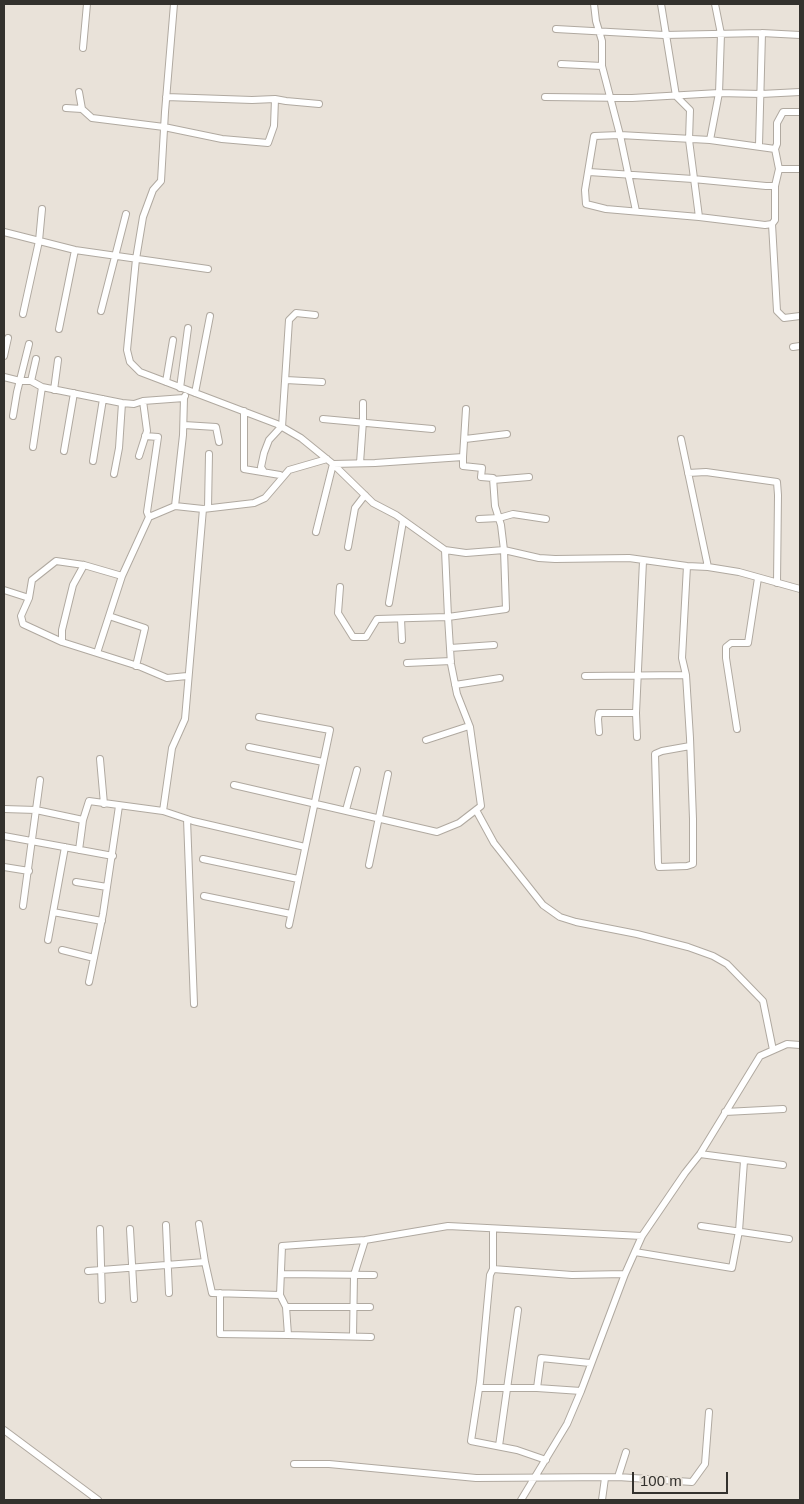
<!DOCTYPE html>
<html>
<head>
<meta charset="utf-8">
<style>
	body { margin:0 }
	#map { position:relative; width:804px; height:1504px; overflow:hidden; background:#e9e2d9; font-family:Arial,sans-serif }
	canvas { display:block }
	.frame { position:absolute; inset:0; border:5px solid #33312d; pointer-events:none }
	.scale { position:absolute; left:632px; top:1472px; width:96px; height:22px; box-sizing:border-box; border:2px solid #33312d; border-top:0; padding-left:6px; font-size:15px; line-height:18px; white-space:nowrap; color:#33312d; -webkit-text-stroke:4px #e9e2d9; paint-order:stroke }
</style>
</head>
<body>
<div id="map">
<canvas width="804" height="1504"></canvas>
<div class="frame"></div>
<div class="scale">100 m</div>
</div>
<script>
const g = document.querySelector('canvas').getContext('2d');
g.lineJoin = 'round';
const toPath = rows => new Path2D(rows.map(r => 'M' + r).join(''));
function stroke(path, color, width, dash) { g.strokeStyle = color; g.lineWidth = width; g.lineCap = dash ? 'butt' : 'round'; g.setLineDash(dash || []); g.stroke(path); }
const minor = toPath([
	[174,4,165,112,161,181,153,190,143,217,136,259,127,350,130,362,140,372,277,424,301,438,333,464,373,503,396,515,445,550,466,553,504,550,539,558,555,559,629,558,687,566,708,567,739,572,800,589],
	[594,4,596,21,602,41,602,66,620,135,636,211],
	[661,4,676,96,690,110,689,140,699,217],
	[556,29,664,35,762,33,800,35],
	[83,48,87,4],
	[561,64,602,66],
	[79,92,82,109,92,118,164,127,222,139,268,143,274,126,275,99],
	[166,97,252,100,275,99,286,101,319,104],
	[545,97,632,98,719,93,761,94,800,92],
	[66,108,82,109],
	[800,112,783,112,777,123,777,144,775,149,779,169,775,186,775,220,772,224,777,311,784,318,800,316],
	[710,140,719,93,721,34,715,4],
	[759,145,762,33],
	[779,169,800,169],
	[589,172,693,179,766,186,775,186],
	[772,224,765,225,699,217,606,209,586,204,585,190,594,136,620,135,710,140,775,149],
	[4,232,75,250,208,269],
	[101,311,126,214],
	[23,314,39,241,42,209],
	[59,329,75,250],
	[793,347,800,346],
	[4,356,8,338],
	[4,377,20,381,31,381,42,387,122,403,134,404,143,401,184,398,185,396],
	[286,380,322,382],
	[31,381,36,359],
	[166,382,173,340],
	[180,388,188,328],
	[54,390,58,360],
	[195,393,210,316],
	[184,398,183,435,175,506,203,509,254,503,265,498,289,470,327,459],
	[244,411,244,469,280,475,282,478],
	[13,416,17,392,29,344],
	[323,419,432,429],
	[184,425,216,427,219,442],
	[282,427,289,320,296,313,315,315],
	[465,439,507,434],
	[681,439,708,567],
	[33,447,42,387],
	[64,451,74,393],
	[139,456,147,431,143,401],
	[463,457,466,409],
	[93,461,103,399],
	[360,463,363,421,363,403],
	[264,472,261,467,264,453,269,440,281,427],
	[688,473,706,472,777,482,778,495,777,583],
	[114,474,119,448,122,403],
	[493,480,529,477],
	[208,508,209,454],
	[149,517,175,506],
	[479,519,499,518,513,514,546,519],
	[316,532,333,464,375,463,463,457,463,466,482,468,481,477,493,478,495,506,501,525,504,550,506,609,448,617,445,550],
	[348,547,355,508,365,495],
	[687,566,682,658,686,675,690,738,693,819,693,864,687,866,659,867,658,863,655,754,662,751,690,746],
	[122,576,84,565,56,561,32,580,29,598,21,616,23,624,62,642,141,667,167,678,187,676],
	[4,590,29,598],
	[389,603,403,521],
	[109,616,145,628,136,666],
	[401,619,402,640],
	[62,642,62,630,73,585,84,565],
	[450,648,494,645],
	[97,653,122,576,149,517,147,512,158,437,145,436],
	[407,663,451,661],
	[585,676,686,675],
	[455,685,500,678],
	[259,717,330,730,289,925],
	[737,729,726,658,726,647,731,643,748,643,758,578],
	[599,732,598,719,599,713,636,713],
	[637,737,636,713,643,561],
	[426,740,469,726],
	[249,747,323,762],
	[100,759,104,804],
	[234,785,437,832,459,823,481,806,470,727,457,694,451,664,448,617,377,619,366,637,353,637,338,613,340,587],
	[4,809,36,810,83,820],
	[346,810,357,770],
	[476,810,494,843,543,905,560,917,576,922,637,934,688,947,713,956,727,964,763,1001,773,1050],
	[163,811,172,748,185,719,203,509],
	[187,819,194,1004],
	[4,836,113,856],
	[79,850,83,820,89,801,163,811,193,821,305,847],
	[203,859,298,879],
	[369,865,388,774],
	[4,867,29,871],
	[76,882,107,887],
	[204,896,291,914],
	[23,906,40,780],
	[53,912,102,921],
	[48,940,65,847],
	[62,950,94,958],
	[89,982,103,914,119,806],
	[725,1112,783,1109],
	[700,1154,783,1165],
	[199,1224,205,1262,212,1293,280,1295],
	[166,1225,169,1293],
	[701,1226,789,1239],
	[100,1229,102,1300],
	[130,1229,134,1299],
	[493,1229,493,1269,490,1275,480,1382,471,1441,517,1450,546,1460],
	[635,1252,732,1268,739,1231,744,1161],
	[493,1269,572,1275,625,1274],
	[88,1271,205,1262],
	[282,1274,374,1275],
	[220,1293,220,1334,288,1335,286,1307,280,1295,282,1246,365,1240,448,1226,642,1236],
	[286,1307,370,1307],
	[288,1335,371,1337],
	[353,1336,354,1275,365,1240],
	[479,1388,537,1388,581,1391],
	[537,1388,541,1358,590,1363],
	[4,1430,98,1500],
	[499,1446,518,1310],
	[294,1464,329,1464,476,1478,618,1477,692,1482,705,1464,709,1412],
	[618,1477,626,1452],
	[521,1500,567,1424,581,1391,625,1274,642,1236,685,1173,700,1154,760,1056,787,1044,800,1045],
	[602,1500,605,1478]
]);
stroke(minor, '#b0a9a0', 8);
stroke(minor, '#fff', 6);
</script>
</body>
</html>
